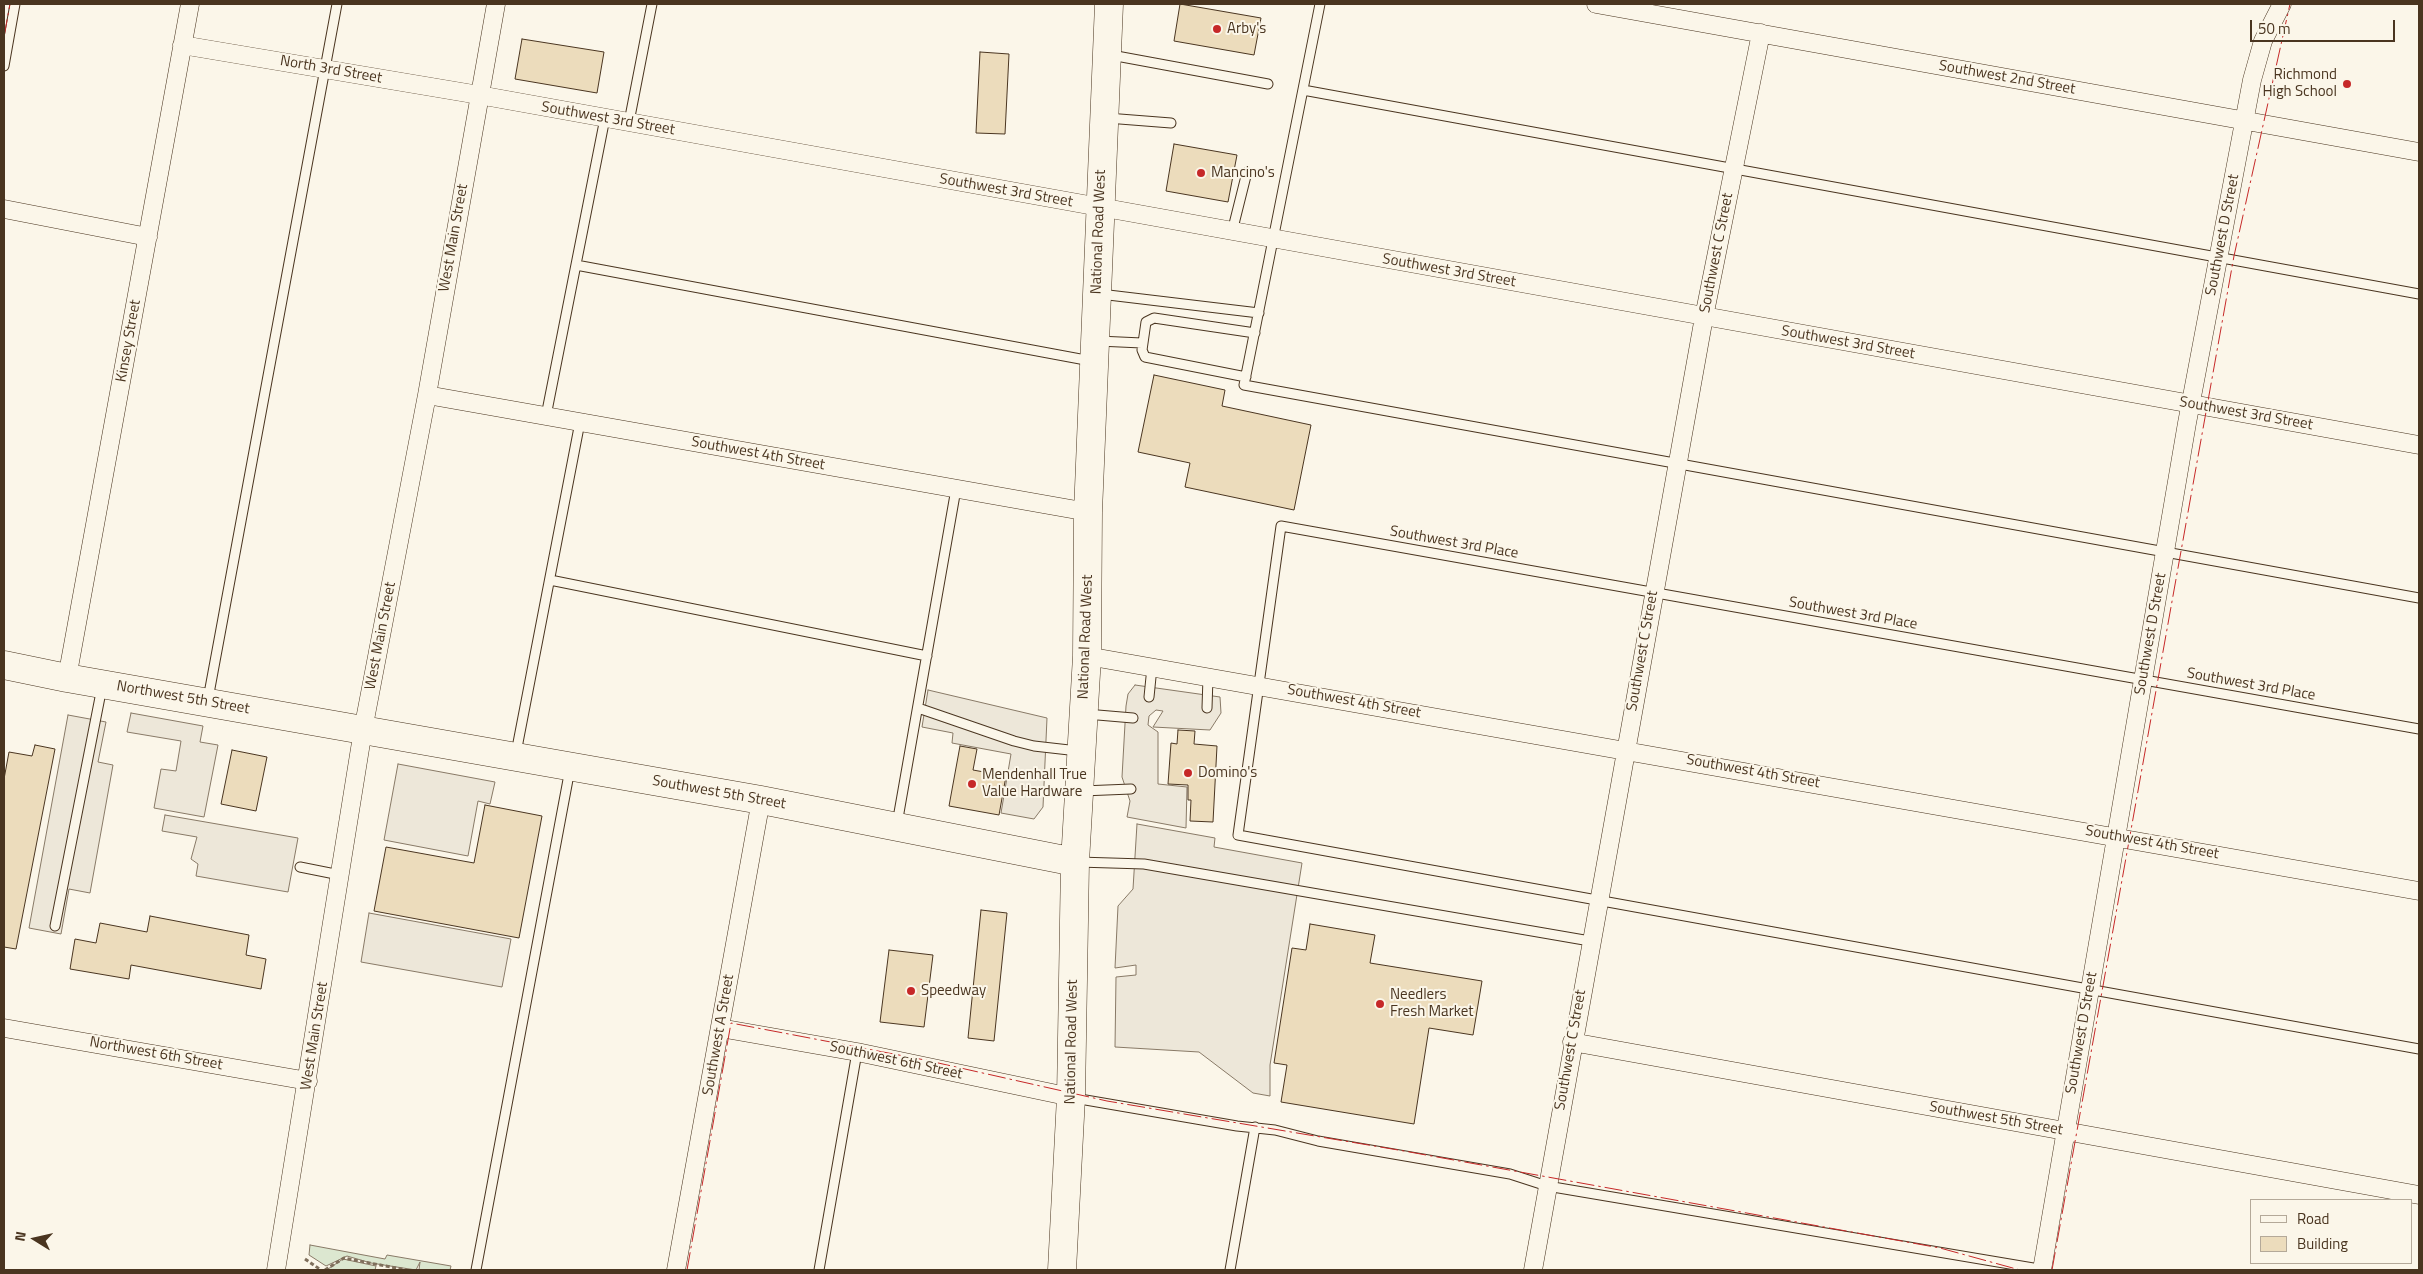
<!DOCTYPE html>
<html>
<head>
<meta charset="utf-8">
<style>
	body { margin:0 }
	#map { position:relative; width:2423px; height:1274px; overflow:hidden; background:#fbf6e9; font-family:"Titillium Web",sans-serif }
	canvas { display:block }
	.frame { position:absolute; inset:0; border:5px solid #4a3520; pointer-events:none }
	.legend { position:absolute; left:2250px; top:1199px; width:162px; height:65px; box-sizing:border-box; background:#fbf6e9; border:1px solid #b4a999; margin:0; padding:6px 9px; list-style:none; font-size:15px; color:#4a3520 }
	.legend li { display:flex; align-items:center; gap:10px; height:25px }
	.legend b { width:25px; border:1px solid #b4a999 }
	.north { position:absolute; left:10px; top:1214px; width:50px; height:50px; -webkit-text-stroke:4px #fbf6e9; paint-order:stroke; rotate:280deg; font-size:14px; font-weight:700; line-height:20px; text-align:center; color:#4a3520 }
	.north::after { content:''; display:block; margin:auto; width:18px; height:22px; background:#4a3520; clip-path:polygon(50% 0,100% 100%,50% 72%,0 100%) }
	.scale { position:absolute; left:2250px; top:20px; width:145px; height:22px; box-sizing:border-box; border:2px solid #4a3520; border-top:0; padding-left:6px; font-size:15px; line-height:18px; white-space:nowrap; color:#4a3520; -webkit-text-stroke:4px #fbf6e9; paint-order:stroke }
</style>
</head>
<body>
<div id="map">
<canvas width="2423" height="1274"></canvas>
<div class="frame"></div>
<ul class="legend">
<li><b style="height:6px;background:#fbf6e9"></b>Road</li>
<li><b style="height:14px;background:#ecdcbc"></b>Building</li>
</ul>
<div class="north">N</div>
<div class="scale">50 m</div>
</div>
<script>
const g = document.querySelector('canvas').getContext('2d');
g.lineJoin = 'round';
function fillPath(path, color) { g.fillStyle = color; g.fill(path, 'evenodd'); }
const toPath = rows => new Path2D(rows.map(r => 'M' + r).join(''));
function stroke(path, color, width, dash) { g.strokeStyle = color; g.lineWidth = width; g.lineCap = dash ? 'butt' : 'round'; g.setLineDash(dash || []); g.stroke(path); }
function drawText(font, color, halo, rows, align = 'center') {
  g.font = font + ' "Titillium Web",sans-serif'; g.lineWidth = 4; g.setLineDash([]); g.textBaseline = 'middle'; g.strokeStyle = halo; g.fillStyle = color; for (const [text, x, y, turn = 0] of rows) {
    g.save(); g.translate(x, y); g.rotate((+turn || 0) * Math.PI / 180); g.textAlign = isNaN(turn) ? turn : align; if (halo) g.strokeText(text, 0, 0); g.fillText(text, 0, 0); g.restore();
  }
}
const green = toPath([
	[310,1245,385,1259,387,1255,451,1266,450,1270,419,1270,420,1262,416,1270,371,1263,347,1256,326,1266,309,1255,310,1245],
	[343,1259,376,1266,375,1270,329,1270,328,1269,343,1259]
]);
fillPath(green, '#dce7d0');
stroke(green, '#887966', 1);
const parking = toPath([
	[1135,685,1220,697,1221,713,1210,730,1153,727,1163,711,1156,710,1149,716,1148,725,1158,732,1158,784,1187,787,1186,828,1127,817,1130,801,1122,777,1126,706,1128,694,1135,685],
	[928,690,1047,718,1043,807,1034,819,1001,813,1011,754,952,743,953,733,922,727,928,690],
	[131,713,203,726,200,742,218,745,204,817,154,808,161,769,176,771,181,741,127,732,131,713],
	[68,715,106,722,98,762,113,765,90,893,69,889,61,934,29,928,68,715],
	[398,764,495,782,490,804,478,801,468,856,384,840,398,764],
	[165,815,298,838,288,892,196,876,198,864,191,859,197,837,162,831,165,815],
	[1137,824,1215,838,1214,847,1302,863,1270,1065,1270,1096,1253,1093,1199,1052,1115,1047,1116,977,1136,975,1136,965,1115,968,1118,906,1133,889,1137,824],
	[369,913,511,939,502,987,361,962,369,913]
]);
fillPath(parking, '#ede7d9');
stroke(parking, '#887966', 1);
const building = toPath([
	[1180,4,1261,18,1254,55,1174,41,1180,4],
	[522,39,604,52,597,93,515,79,522,39],
	[980,52,1009,54,1005,134,976,133,980,52],
	[1174,144,1237,155,1228,202,1166,191,1174,144],
	[1154,375,1225,390,1222,406,1311,425,1294,510,1185,487,1190,463,1138,452,1154,375],
	[1178,730,1195,731,1194,744,1217,746,1213,822,1190,821,1191,800,1188,800,1188,785,1168,784,1171,743,1177,744,1178,730],
	[35,745,55,749,16,949,4,947,4,779,9,752,32,756,35,745],
	[960,746,977,749,973,770,1006,776,999,815,949,806,960,746],
	[232,750,267,757,256,811,221,804,232,750],
	[485,805,542,816,519,938,374,911,386,847,474,863,485,805],
	[981,910,1007,913,994,1041,968,1038,981,910],
	[150,916,249,935,246,955,266,959,261,989,131,965,129,979,70,969,75,939,96,943,100,923,147,932,150,916],
	[1310,924,1375,935,1370,963,1482,981,1473,1035,1429,1028,1414,1124,1281,1102,1287,1065,1274,1063,1292,948,1306,950,1310,924],
	[889,950,933,955,924,1027,880,1022,889,950]
]);
fillPath(building, '#ecdcbc');
stroke(building, '#4a3520', 1);
const service = toPath([
	[1320,4,1244,385,2419,598],
	[1111,55,1268,84],
	[4,66,15,4],
	[1303,90,2419,294],
	[1107,118,1171,123],
	[629,122,652,4],
	[1232,232,1247,172],
	[576,265,1091,361],
	[1100,294,1259,313],
	[1098,341,1142,343],
	[1246,377,1145,357,1142,350,1146,322,1154,318,1255,333],
	[546,416,605,118],
	[550,580,927,656],
	[1149,697,1152,667],
	[208,699,337,4],
	[918,708,1014,741,1034,746,1078,751],
	[1207,708,1208,677],
	[1086,714,1133,718],
	[2419,729,1281,526,1238,835,2419,1049],
	[516,753,580,422],
	[1082,791,1131,789],
	[897,824,956,489],
	[1078,862,1144,864,1590,941],
	[300,867,340,875],
	[55,926,102,687],
	[1074,1098,1237,1126,1275,1130,1318,1141,1510,1174,1547,1186,2045,1270],
	[476,1270,570,769],
	[819,1270,857,1052],
	[1230,1270,1255,1127]
]);
const minor = toPath([
	[1596,4,2419,152],
	[182,45,479,95,2419,445],
	[4,209,148,237],
	[427,395,1088,512],
	[1087,656,2419,891],
	[67,678,190,4],
	[4,1028,308,1081],
	[720,1028,857,1052,1071,1097],
	[1572,1042,2419,1195],
	[276,1270,363,730,427,395,496,4],
	[676,1270,761,800],
	[1533,1270,1704,317,1761,33],
	[2042,1270,2187,423,2252,80,2263,41,2282,4]
]);
const primary = toPath([
	[4,665,67,678,761,800,1075,862],
	[1062,1270,1071,1097,1075,862,1087,656,1088,512,1109,4]
]);
stroke(service, '#4a3520', 11);
stroke(minor, '#4a3520', 19);
stroke(primary, '#4a3520', 29);
stroke(toPath([
	[305,1259,321,1270],
	[325,1270,344,1258,406,1270]
]), '#7f6f5c', 3, [4, 2.5]);
stroke(service, '#fbf6e9', 9);
stroke(minor, '#fbf6e9', 18);
stroke(primary, '#fbf6e9', 28);
stroke(toPath([
	[4,37,10,4],
	[687,1270,731,1023,925,1060,1107,1101,1404,1151,1940,1248,2020,1270],
	[2052,1270,2234,256,2290,4]
]), '#c62828', 1, [18, 4, 2.5, 4]);
for (const [x, y, r, color] of [
	[1217,29,5,"#c62828"],
	[2347,84,5,"#c62828"],
	[1201,173,5,"#c62828"],
	[1188,773,5,"#c62828"],
	[972,784,5,"#c62828"],
	[911,991,5,"#c62828"],
	[1380,1004,5,"#c62828"]
]) { const dot = new Path2D(); dot.arc(x, y, r, 0, 2 * Math.PI); g.fillStyle = color; g.fill(dot); stroke(dot, '#fbf6e9', 2); }
drawText('15px', '#4a3520', '#fbf6e9', [
	["Arby's",1227,29],
	["Richmond",2337,75,"right"],
	["High School",2337,92,"right"],
	["Mancino's",1211,173],
	["Domino's",1198,773],
	["Mendenhall True",982,775],
	["Value Hardware",982,792],
	["Speedway",921,991],
	["Needlers",1390,995],
	["Fresh Market",1390,1012]
], 'left');
drawText('15px', '#4a3520', '#fbf6e9', [
	["North 3rd Street",331,70,10],
	["Southwest 2nd Street",2007,78,10],
	["Southwest 3rd Street",608,119,10],
	["Southwest 3rd Street",1006,191,10],
	["National Road West",1099,232,-88],
	["Southwest D Street",2223,235,-79],
	["West Main Street",454,238,-80],
	["Southwest C Street",1717,253,-79],
	["Southwest 3rd Street",1449,271,10],
	["Kinsey Street",129,341,-80],
	["Southwest 3rd Street",1848,343,10],
	["Southwest 3rd Street",2246,414,10],
	["Southwest 4th Street",758,454,10],
	["Southwest 3rd Place",1454,543,10],
	["Southwest 3rd Place",1853,614,10],
	["Southwest D Street",2151,634,-80],
	["West Main Street",381,636,-79],
	["National Road West",1086,637,-88],
	["Southwest C Street",1643,651,-80],
	["Southwest 3rd Place",2251,685,10],
	["Northwest 5th Street",183,698,10],
	["Southwest 4th Street",1354,702,10],
	["Southwest 4th Street",1753,772,10],
	["Southwest 5th Street",719,793,10],
	["Southwest 4th Street",2152,843,10],
	["Southwest D Street",2082,1033,-80],
	["Southwest A Street",719,1035,-80],
	["West Main Street",315,1036,-81],
	["National Road West",1072,1042,-89],
	["Southwest C Street",1571,1050,-80],
	["Northwest 6th Street",156,1054,10],
	["Southwest 6th Street",896,1061,12],
	["Southwest 5th Street",1996,1119,10]
]);
</script>
</body>
</html>
